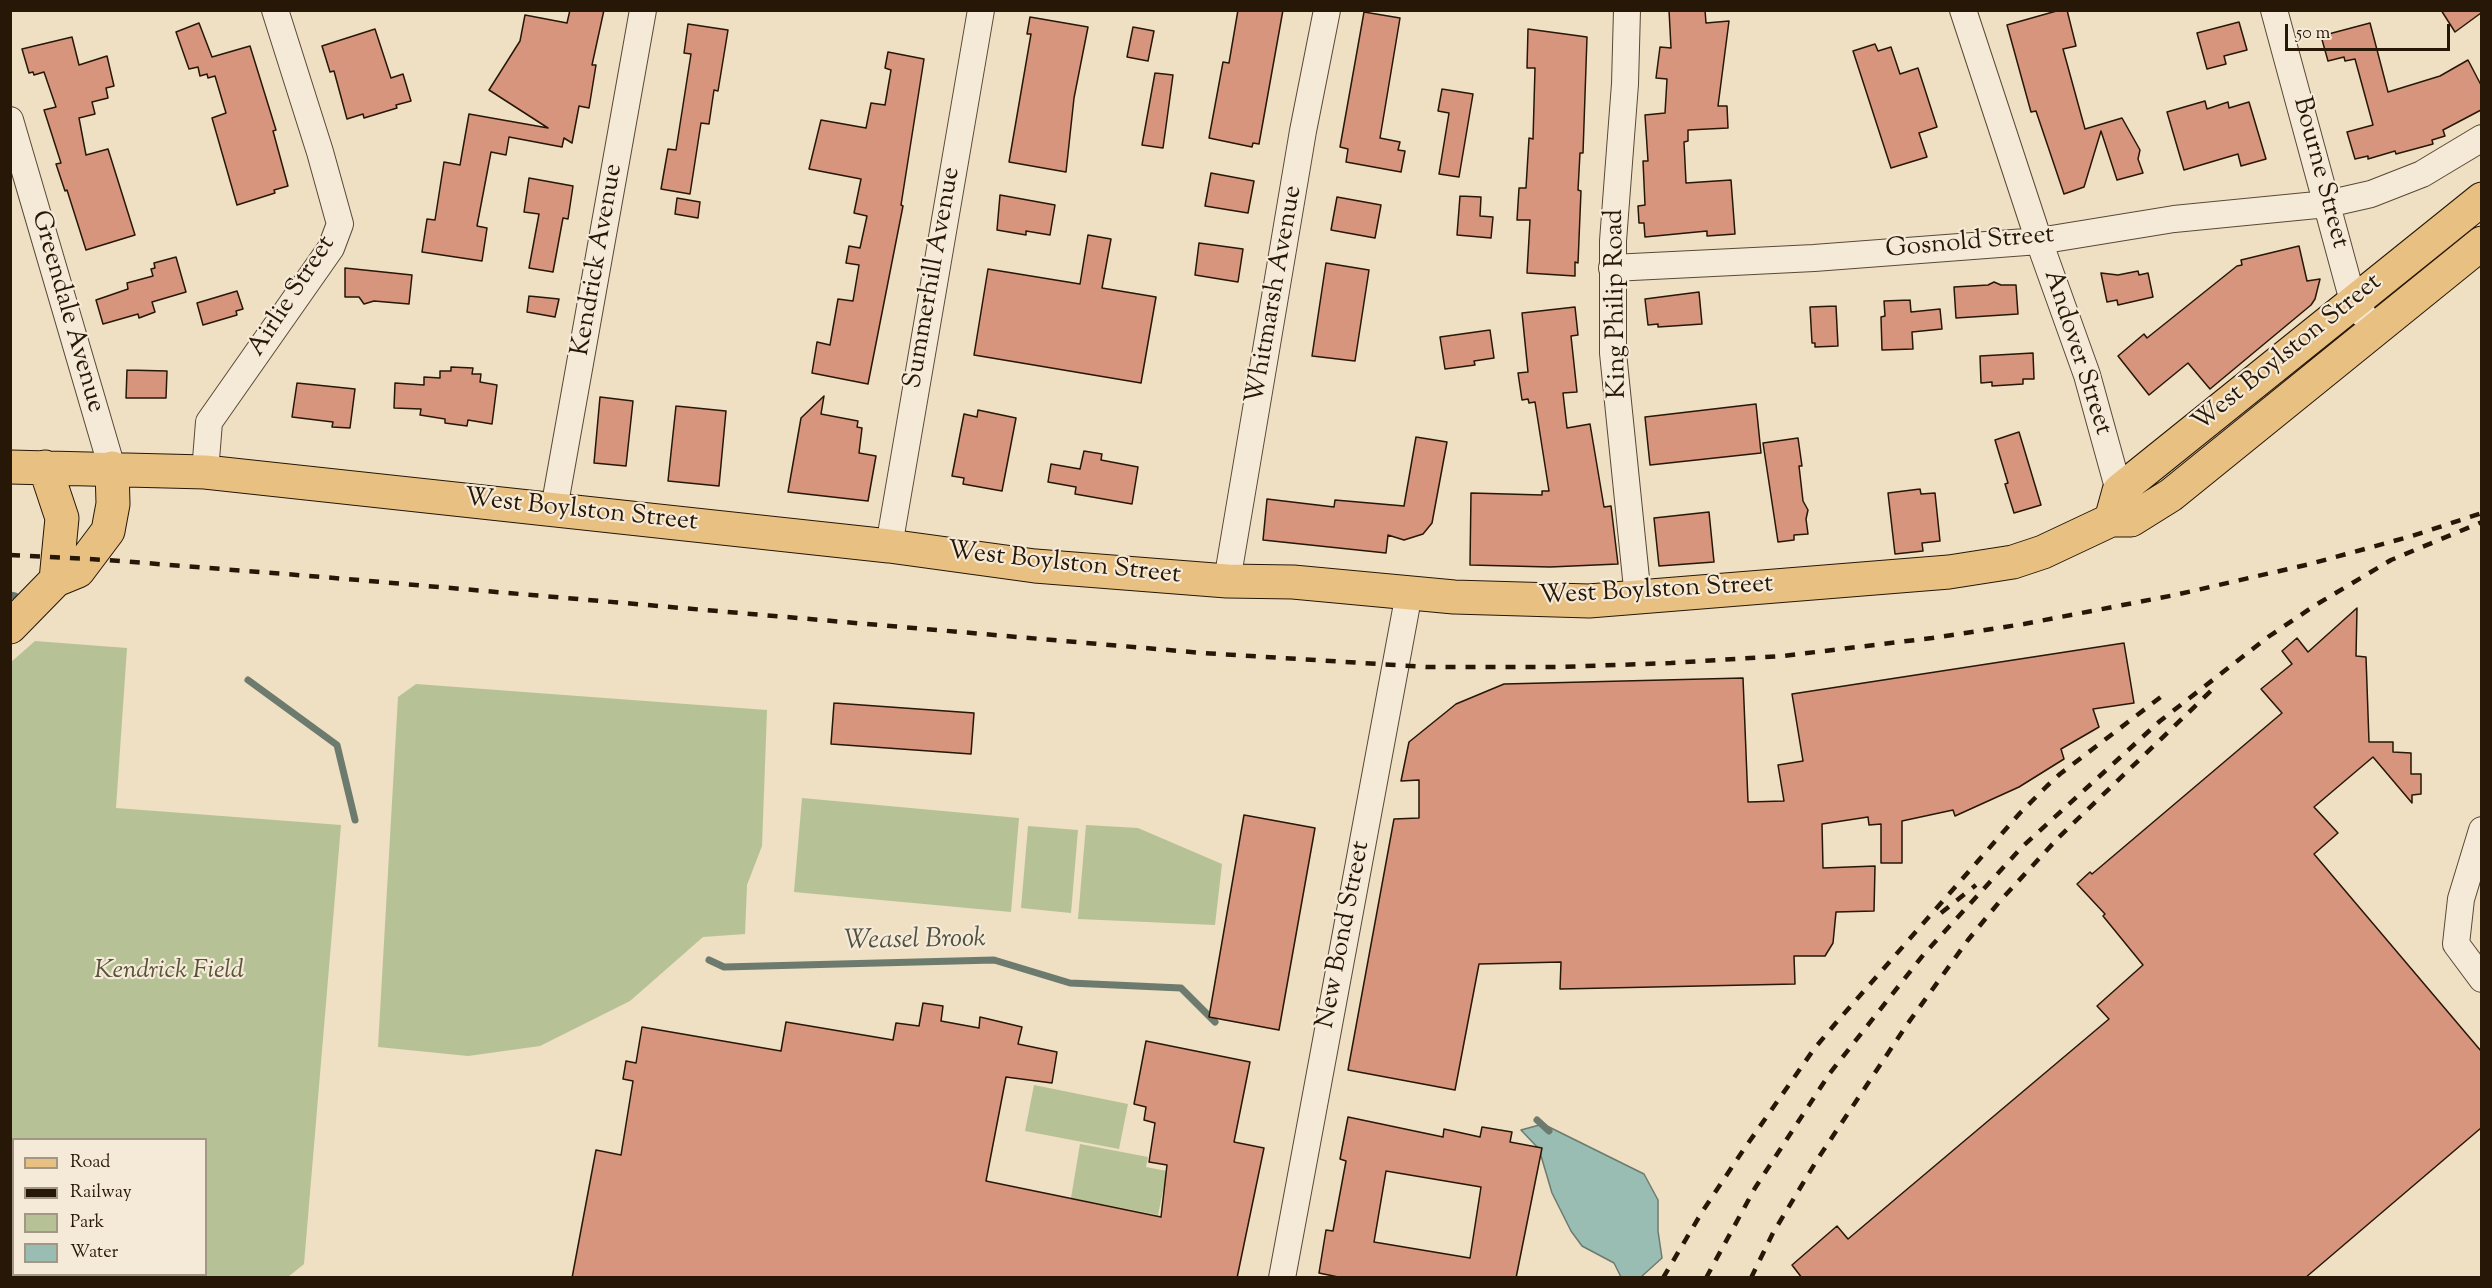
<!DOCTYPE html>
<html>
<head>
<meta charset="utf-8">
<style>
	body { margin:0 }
	#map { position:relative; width:2492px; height:1288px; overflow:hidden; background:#efdfc3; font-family:"Sorts Mill Goudy",serif }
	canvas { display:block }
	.frame { position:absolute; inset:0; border:12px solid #261707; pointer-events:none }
	.legend { position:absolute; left:12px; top:1138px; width:195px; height:138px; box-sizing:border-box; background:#f5ead8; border:2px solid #a29684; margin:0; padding:8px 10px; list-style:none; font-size:18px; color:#261707 }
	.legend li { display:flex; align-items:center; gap:12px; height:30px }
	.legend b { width:30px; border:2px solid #a29684 }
	.scale { position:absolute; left:2285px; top:24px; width:165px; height:27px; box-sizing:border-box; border:3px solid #261707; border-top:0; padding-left:8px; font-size:18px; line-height:21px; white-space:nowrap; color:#261707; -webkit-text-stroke:4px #f5ead8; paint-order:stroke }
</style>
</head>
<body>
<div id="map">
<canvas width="2492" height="1288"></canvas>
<div class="frame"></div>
<ul class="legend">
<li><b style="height:8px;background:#e8c082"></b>Road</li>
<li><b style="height:8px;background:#261707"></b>Railway</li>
<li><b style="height:16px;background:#b6c296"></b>Park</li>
<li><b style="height:16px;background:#9abdb3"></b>Water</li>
</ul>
<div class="scale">50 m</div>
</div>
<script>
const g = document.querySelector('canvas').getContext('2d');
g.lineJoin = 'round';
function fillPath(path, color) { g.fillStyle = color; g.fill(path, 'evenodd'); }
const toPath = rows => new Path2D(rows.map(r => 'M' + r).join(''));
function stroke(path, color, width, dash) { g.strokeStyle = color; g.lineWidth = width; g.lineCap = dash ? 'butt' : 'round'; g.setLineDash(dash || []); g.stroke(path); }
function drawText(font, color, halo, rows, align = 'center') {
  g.font = font + ' "Sorts Mill Goudy",serif'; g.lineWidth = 4.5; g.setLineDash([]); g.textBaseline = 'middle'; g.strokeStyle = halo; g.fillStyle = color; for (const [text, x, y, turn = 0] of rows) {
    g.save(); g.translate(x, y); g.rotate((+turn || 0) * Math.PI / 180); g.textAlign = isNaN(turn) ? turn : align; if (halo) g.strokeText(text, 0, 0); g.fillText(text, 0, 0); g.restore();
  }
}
fillPath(toPath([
	[35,641,127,648,116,808,341,825,304,1264,288,1277,11,1277,10,663],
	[14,1140,206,1140,206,1274,14,1274],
	[416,684,767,710,762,846,747,885,745,934,703,937,630,1001,540,1046,468,1056,378,1047,398,697],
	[802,798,1019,818,1011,912,794,892],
	[1086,825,1138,828,1222,864,1215,925,1078,919],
	[1028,826,1078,830,1071,913,1021,908],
	[1034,1085,1128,1104,1119,1149,1025,1131],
	[1080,1144,1148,1157,1146,1167,1167,1171,1158,1215,1071,1198]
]), '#b6c296');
const water = toPath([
	[1543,1124,1644,1174,1658,1200,1658,1231,1662,1258,1641,1277,1621,1277,1614,1263,1582,1246,1571,1231,1552,1193,1539,1149,1521,1130,1543,1124]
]);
fillPath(water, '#9abdb3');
stroke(water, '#6c7b6e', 1.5);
stroke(toPath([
	[10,595,15,596],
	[248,680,337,745,355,820],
	[709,960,724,967,994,960,1070,983,1181,988,1215,1022],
	[1537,1120,1549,1131]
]), '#6c7b6e', 7);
const building = toPath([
	[570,10,604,10,592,65,596,65,589,108,579,106,572,143,564,138,562,147,509,137,506,155,491,152,477,226,487,228,482,261,422,252,427,219,435,220,444,162,460,165,469,114,548,128,489,90,520,41,525,15,567,23,570,10],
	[1238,10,1283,10,1259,144,1253,143,1252,147,1209,138,1223,62,1229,63,1238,10],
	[1669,10,1705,10,1706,23,1729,21,1718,106,1727,106,1728,128,1688,130,1688,141,1684,142,1686,183,1731,180,1735,234,1707,236,1707,231,1645,237,1644,223,1639,223,1638,206,1645,205,1643,161,1648,161,1645,115,1665,113,1667,79,1656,78,1660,47,1671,48,1669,10],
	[2060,10,2067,10,2076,46,2063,49,2085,129,2122,118,2140,150,2138,159,2143,173,2117,180,2101,131,2084,187,2064,194,2036,111,2031,112,2007,25,2060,10],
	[2441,10,2481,10,2481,13,2455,32,2441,10],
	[1364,12,1400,18,1380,138,1400,142,1398,150,1405,151,1401,172,1346,162,1348,149,1340,147,1364,12],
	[1030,17,1088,27,1074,98,1066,172,1009,162,1031,34,1027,34,1030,17],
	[2239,22,2247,50,2224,56,2226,64,2207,69,2197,33,2239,22],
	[199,23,212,57,250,46,276,130,273,131,288,186,274,190,275,193,237,205,212,118,226,113,215,76,208,78,207,74,200,76,198,67,189,69,176,32,199,23],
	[2370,23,2388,92,2440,76,2468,60,2481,85,2481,110,2443,130,2445,136,2432,140,2433,144,2396,154,2395,151,2368,159,2368,156,2355,159,2347,132,2373,125,2355,59,2345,61,2344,57,2328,61,2321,36,2370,23],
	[688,24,728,30,718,91,714,90,709,124,701,123,690,194,661,189,668,149,676,150,691,54,684,53,688,24],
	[1133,27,1154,31,1148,61,1127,57,1133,27],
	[375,29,391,78,403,74,411,101,396,105,397,108,364,118,363,114,347,119,334,71,330,72,322,46,375,29],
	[1528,29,1587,37,1583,153,1580,153,1578,190,1581,191,1578,263,1575,262,1575,276,1527,273,1530,220,1517,220,1519,188,1526,188,1529,138,1533,139,1535,68,1527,68,1528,29],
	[72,37,79,65,107,56,114,86,106,88,108,98,92,102,95,114,79,118,86,155,108,149,135,235,86,250,67,190,65,191,56,164,61,163,44,110,56,107,44,72,34,75,33,72,29,73,22,49,72,37],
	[1875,44,1878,51,1891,47,1900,74,1918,68,1937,127,1919,133,1927,157,1891,168,1853,51,1875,44],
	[888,52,924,59,901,205,903,206,868,384,812,373,817,342,830,345,838,299,853,301,859,265,846,263,849,246,860,248,867,216,854,213,861,179,809,169,821,120,866,128,871,103,885,105,891,70,885,68,888,52],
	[1155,73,1173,75,1163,148,1142,145,1155,73],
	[1442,89,1473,94,1459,177,1439,174,1449,113,1438,111,1442,89],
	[2205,101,2207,109,2228,102,2229,108,2249,102,2266,159,2241,166,2238,154,2184,170,2167,112,2205,101],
	[1211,173,1254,181,1248,213,1205,206,1211,173],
	[529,178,573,186,568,219,563,218,553,272,529,268,539,214,524,212,529,178],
	[1000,195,1055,205,1050,235,1026,231,1026,235,997,230,1000,195],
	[1460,196,1481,197,1480,216,1493,217,1491,238,1457,235,1460,196],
	[1337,197,1381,205,1375,238,1331,230,1337,197],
	[677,198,700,202,698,218,675,214,677,198],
	[1088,235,1111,239,1102,288,1156,297,1141,383,974,355,988,269,1080,284,1088,235],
	[1199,243,1243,249,1238,282,1195,275,1199,243],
	[2299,246,2307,281,2320,279,2315,299,2311,305,2210,389,2188,363,2149,395,2118,356,2144,334,2147,338,2237,266,2242,265,2241,260,2299,246],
	[176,257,186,292,152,302,155,312,139,318,138,314,103,324,96,300,128,289,127,283,153,276,151,269,155,268,154,263,176,257],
	[1326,263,1369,270,1355,361,1312,356,1326,263],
	[345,268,412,275,409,304,374,301,364,304,359,297,345,297,345,268],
	[2138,271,2139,275,2148,273,2153,297,2118,305,2117,300,2107,302,2101,273,2118,275,2138,271],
	[1994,282,2001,285,2016,285,2018,314,1956,318,1954,287,1988,285,1994,282],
	[237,291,243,309,236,311,237,315,203,325,197,303,237,291],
	[1699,292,1702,324,1658,327,1658,324,1648,325,1645,299,1699,292],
	[529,296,559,299,555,317,527,312,529,296],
	[1910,300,1911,312,1940,309,1942,329,1912,332,1913,349,1882,350,1881,317,1885,316,1884,301,1910,300],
	[1836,306,1838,346,1815,347,1815,343,1812,343,1810,307,1836,306],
	[1575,307,1578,335,1571,336,1577,392,1563,393,1567,428,1590,424,1604,507,1611,506,1618,564,1550,567,1470,565,1471,493,1542,495,1542,491,1549,491,1535,402,1529,403,1528,399,1522,400,1518,373,1528,372,1522,313,1575,307],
	[1490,330,1494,358,1474,361,1475,365,1445,369,1440,337,1490,330],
	[2033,353,2034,379,2023,379,2023,384,1992,386,1992,382,1981,383,1980,356,2033,353],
	[451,367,473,368,472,374,481,374,480,382,497,385,492,424,468,420,467,426,445,423,445,419,420,415,421,409,394,408,395,383,424,385,424,377,440,378,440,371,451,371,451,367],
	[127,370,167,371,166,398,126,398,127,370],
	[297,383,355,389,350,428,332,427,333,422,292,417,297,383],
	[824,396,821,414,858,421,857,427,862,428,859,453,876,456,868,501,788,492,801,418,824,396],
	[600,397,633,401,626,466,594,463,600,397],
	[1756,404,1761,453,1650,465,1645,417,1756,404],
	[676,406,726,411,719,486,668,481,676,406],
	[978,410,1016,418,1002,491,963,484,964,478,952,476,964,414,977,417,978,410],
	[2019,432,2041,505,2014,513,2005,484,2008,483,1995,440,2019,432],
	[1416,437,1447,442,1432,523,1423,534,1404,540,1388,535,1386,553,1263,540,1267,499,1334,507,1335,500,1404,506,1416,437],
	[1798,438,1802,466,1799,466,1803,501,1808,510,1806,519,1808,534,1794,535,1794,540,1778,542,1763,443,1798,438],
	[1084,451,1102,454,1101,460,1138,467,1132,504,1075,494,1076,487,1048,482,1051,464,1080,469,1084,451],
	[1920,489,1921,494,1935,493,1940,541,1922,543,1923,551,1895,554,1888,493,1920,489],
	[1709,512,1714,562,1659,566,1654,518,1709,512],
	[2357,608,2356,656,2366,657,2369,742,2393,742,2393,752,2411,753,2411,774,2421,774,2421,794,2412,795,2412,803,2373,757,2314,807,2338,833,2314,854,2481,1051,2481,1128,2305,1278,1802,1278,1792,1265,1837,1226,1848,1239,2109,1019,2097,1006,2143,965,2103,916,2105,914,2077,884,2090,872,2092,874,2282,713,2261,689,2292,664,2282,651,2297,638,2308,652,2357,608],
	[2124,643,2134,703,2093,709,2099,727,2061,749,2064,759,2019,787,1955,816,1953,810,1902,821,1902,863,1881,863,1881,824,1869,825,1868,817,1822,824,1823,868,1875,866,1874,911,1836,912,1833,943,1825,956,1794,956,1795,984,1560,989,1561,962,1479,964,1455,1090,1348,1070,1394,819,1419,818,1419,780,1401,781,1409,742,1456,704,1504,684,1743,678,1748,802,1784,801,1778,765,1803,761,1792,694,2124,643],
	[834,703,974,713,971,754,831,744,834,703],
	[1244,815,1315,828,1279,1030,1209,1017,1244,815],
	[923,1003,943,1006,941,1021,979,1028,980,1017,1022,1027,1018,1044,1057,1052,1052,1083,1006,1077,986,1181,1161,1217,1167,1165,1149,1162,1155,1123,1144,1120,1146,1107,1134,1104,1146,1041,1250,1062,1234,1142,1264,1148,1237,1278,572,1278,596,1150,621,1155,633,1081,623,1079,626,1061,636,1063,642,1027,781,1051,786,1022,893,1040,896,1023,919,1026,923,1003],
	[1348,1117,1443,1137,1444,1129,1480,1137,1482,1127,1512,1132,1510,1142,1542,1148,1516,1278,1343,1278,1319,1273,1326,1230,1333,1231,1346,1161,1340,1159,1348,1117],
	[1386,1171,1481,1187,1470,1258,1374,1242,1386,1171]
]);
fillPath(building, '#d8957d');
stroke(building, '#261707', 1.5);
const minor = toPath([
	[1627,10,1625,84,1613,241,1613,353,1638,598],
	[1963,10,2039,241,2087,375,2119,491],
	[2274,10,2353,301,2363,314],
	[10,120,112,468],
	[1612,268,1814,258,2039,241,2174,219,2327,204,2371,194,2422,174,2482,138],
	[205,472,209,422,331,248,340,224,320,152,275,10],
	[554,509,643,10],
	[889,546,981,10],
	[1227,581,1303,131,1327,10],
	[2482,830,2461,899,2456,944,2482,979],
	[1282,1278,1409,593]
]);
const major = toPath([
	[10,467,205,472,889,546,1035,566,1227,581,1293,582,1454,597,1589,601,1949,572,2013,562,2043,552,2111,520,2131,520,2171,495,2482,243],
	[45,467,62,518,56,580],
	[2111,520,2119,491,2482,199],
	[10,627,56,580,78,571,108,531,113,504,112,468]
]);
stroke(minor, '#584936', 28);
stroke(major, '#261707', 35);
stroke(minor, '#f5ead8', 26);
stroke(major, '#e8c082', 33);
stroke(toPath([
	[10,555,107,560,323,577,1203,653,1427,667,1560,667,1671,663,1783,656,1932,638,2024,624,2175,595,2310,564,2412,536,2482,513],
	[1941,913,1976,885],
	[1663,1278,1702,1212,1742,1152,1814,1049,1835,1024,2020,813,2047,786,2060,774,2166,693],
	[1706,1278,1755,1188,1830,1073,1924,954,2022,847,2160,721,2268,637,2314,606,2391,560,2482,522],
	[1751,1278,1773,1233,1817,1160,1906,1026,1968,940,2000,901,2059,837,2215,687]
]), '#261707', 4.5, [10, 10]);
drawText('26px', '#261707', '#f5ead8', [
	["Bourne Street",2319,173,75],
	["Gosnold Street",1970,244,-5],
	["Kendrick Avenue",599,260,-80],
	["Summerhill Avenue",934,278,-80],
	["Whitmarsh Avenue",1276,295,-80],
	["Airlie Street",293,297,-57],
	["King Philip Road",1618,304,-91],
	["Greendale Avenue",66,312,74],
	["Andover Street",2076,353,72],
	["West Boylston Street",2288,354,-39],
	["West Boylston Street",581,512,6],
	["West Boylston Street",1064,565,6],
	["West Boylston Street",1656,592,-3],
	["New Bond Street",1345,935,-79]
]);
drawText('italic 26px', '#585339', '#f5ead8', [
	["Kendrick Field",169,973]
]);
drawText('italic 27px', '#4f5143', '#f5ead8', [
	["Weasel Brook",915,942,-1]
]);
</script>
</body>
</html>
